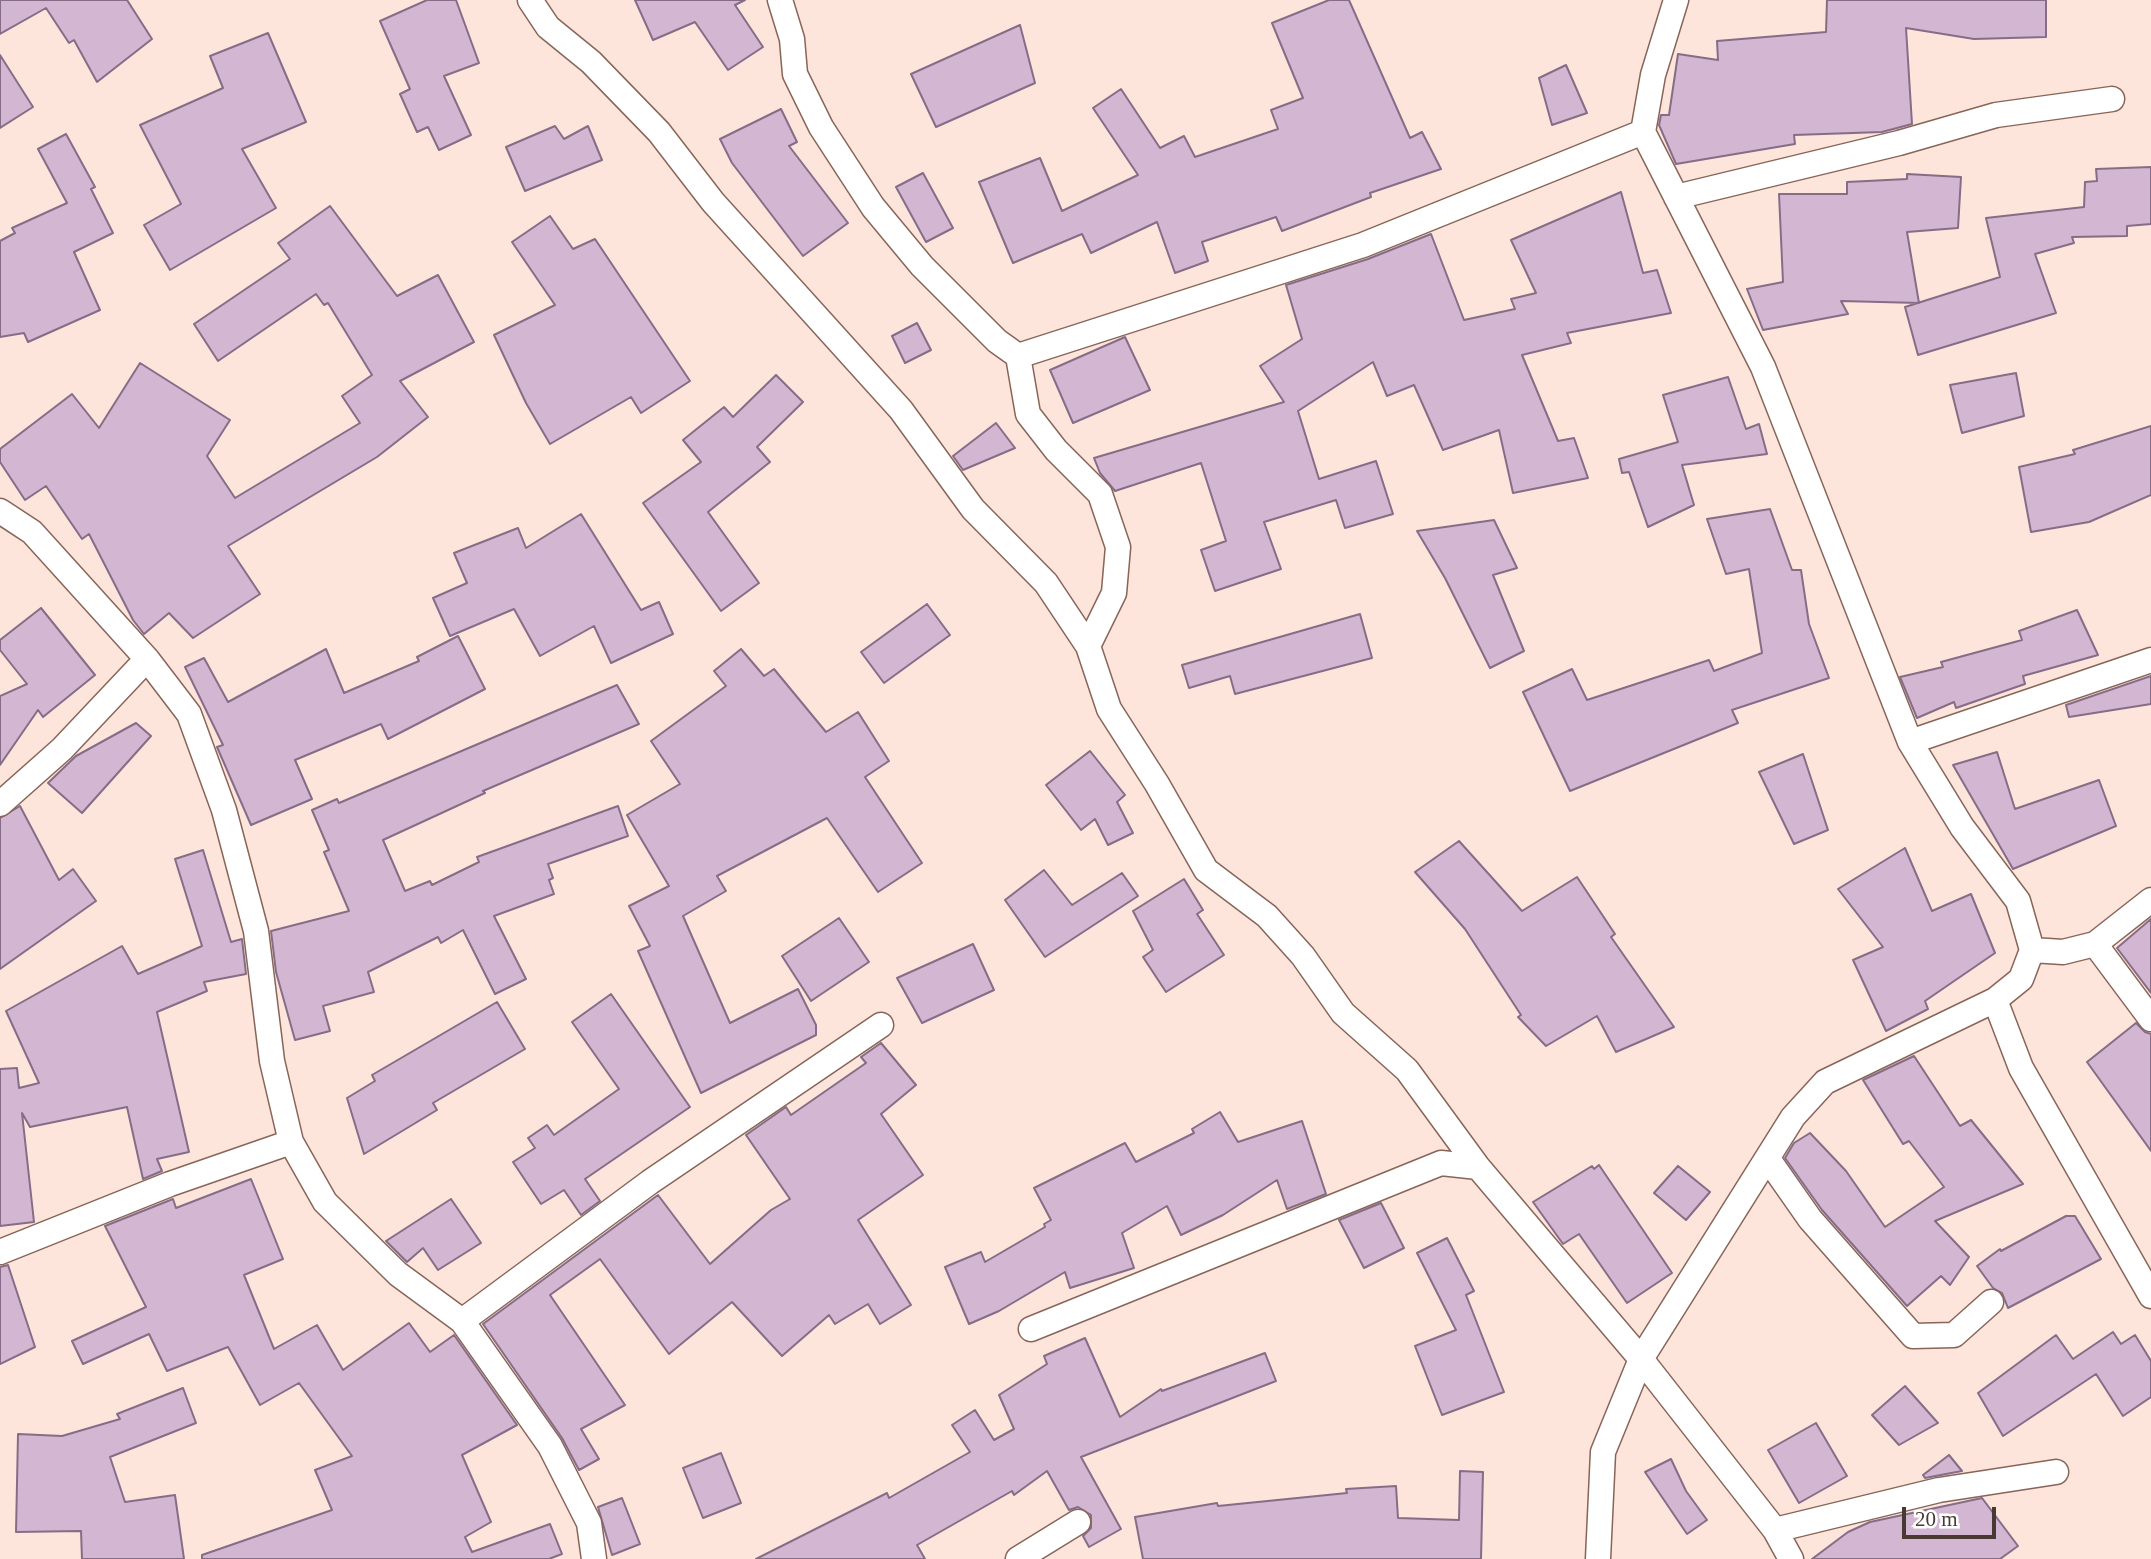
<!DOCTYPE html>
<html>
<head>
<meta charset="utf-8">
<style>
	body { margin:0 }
	#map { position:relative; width:2151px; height:1559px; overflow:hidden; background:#fde5dc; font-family:Georgia,serif }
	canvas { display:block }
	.scale { position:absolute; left:1902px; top:1507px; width:94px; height:32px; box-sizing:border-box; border:4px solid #483933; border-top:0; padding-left:9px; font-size:21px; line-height:24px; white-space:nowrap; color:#483933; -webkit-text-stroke:5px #fff; paint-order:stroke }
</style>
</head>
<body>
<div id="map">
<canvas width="2151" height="1559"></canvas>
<div class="scale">20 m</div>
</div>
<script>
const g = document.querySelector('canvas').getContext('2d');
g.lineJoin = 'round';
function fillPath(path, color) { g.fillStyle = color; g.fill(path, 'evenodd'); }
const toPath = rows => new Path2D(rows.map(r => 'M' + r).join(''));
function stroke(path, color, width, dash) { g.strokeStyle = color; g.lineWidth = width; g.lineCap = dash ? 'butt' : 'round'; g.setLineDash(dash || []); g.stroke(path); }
const building = toPath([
	[0,0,127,0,152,39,97,82,74,40,69,43,46,8,0,34,0,0],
	[427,0,456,0,479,63,444,76,471,135,439,150,428,127,417,132,400,94,410,89,380,21,427,0],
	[635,0,745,0,735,5,763,47,728,70,695,22,653,40,635,0],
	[1329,0,1349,0,1410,138,1422,132,1441,169,1370,193,1371,197,1282,231,1276,217,1202,242,1208,261,1175,273,1157,222,1091,253,1082,234,1013,263,979,182,1040,158,1062,211,1138,175,1093,108,1121,89,1160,148,1184,136,1195,157,1278,129,1271,110,1303,98,1272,23,1329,0],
	[1827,0,2046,0,2046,37,1974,39,1906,28,1912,124,1882,132,1794,135,1795,144,1676,164,1659,125,1661,115,1669,115,1678,54,1718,60,1717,41,1826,32,1827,0],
	[1020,25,1035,83,936,127,911,74,1020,25],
	[268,33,306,122,242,149,276,208,170,270,144,225,181,204,140,125,223,88,210,56,268,33],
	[0,55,33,107,0,128,0,55],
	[1566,65,1587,113,1552,125,1539,78,1566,65],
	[781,109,797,142,789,146,848,223,803,256,732,163,720,139,781,109],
	[555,126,564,139,588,126,602,160,525,191,506,147,555,126],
	[66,134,95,187,91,189,113,233,74,252,100,310,28,342,24,333,0,337,0,241,15,233,12,228,67,203,38,149,66,134],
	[2151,167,2151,224,2127,226,2127,236,2072,237,2074,243,2035,254,2056,313,1918,355,1905,307,2000,277,1986,218,2084,207,2085,182,2097,181,2096,169,2151,167],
	[923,173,953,228,926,242,896,187,923,173],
	[1907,174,1961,177,1958,228,1907,232,1919,303,1841,301,1848,314,1763,330,1747,289,1783,282,1779,194,1847,194,1847,182,1907,179,1907,174],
	[1621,192,1643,273,1657,270,1671,313,1567,333,1571,343,1522,355,1558,441,1574,438,1588,478,1513,493,1499,430,1443,450,1414,385,1387,396,1373,362,1298,411,1319,479,1376,461,1393,514,1345,528,1336,500,1264,522,1281,569,1215,591,1201,550,1226,541,1201,463,1115,491,1100,473,1094,458,1284,402,1260,366,1302,339,1286,285,1368,259,1431,234,1464,320,1515,309,1511,299,1536,293,1511,240,1621,192],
	[330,206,397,296,438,275,474,342,400,381,428,417,377,457,228,546,260,594,193,638,169,613,144,634,133,620,89,534,82,539,46,486,25,500,0,462,0,449,72,394,99,428,140,363,230,420,207,456,235,498,360,423,342,396,372,375,328,303,324,305,316,294,218,361,194,324,290,259,278,243,330,206],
	[550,216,573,249,595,239,690,381,641,413,631,397,550,444,526,403,494,335,555,305,512,242,550,216],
	[917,323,931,350,905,363,892,336,917,323],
	[1125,337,1150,390,1073,423,1050,370,1125,337],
	[2016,373,2024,416,1962,433,1950,385,2016,373],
	[776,375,803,402,757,447,770,462,708,512,759,583,721,611,643,503,701,462,683,440,724,407,733,417,776,375],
	[1728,377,1746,429,1759,424,1767,454,1682,465,1694,505,1648,527,1629,472,1622,473,1619,459,1678,442,1663,395,1728,377],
	[996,423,1015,448,963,470,953,456,996,423],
	[2151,426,2151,495,2089,522,2031,532,2019,467,2075,454,2073,450,2151,426],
	[1770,509,1792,570,1801,570,1809,624,1829,678,1732,710,1738,723,1570,791,1523,692,1572,669,1587,700,1709,660,1714,671,1762,653,1749,569,1726,574,1707,519,1770,509],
	[581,514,641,610,659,602,673,634,611,663,594,626,540,656,514,609,450,636,433,598,467,583,454,553,518,528,526,548,581,514],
	[1494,520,1517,568,1493,575,1524,651,1490,668,1445,578,1417,531,1494,520],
	[927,604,950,635,884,683,861,652,927,604],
	[41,608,95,675,43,717,38,710,0,765,0,696,27,684,0,650,0,640,41,608],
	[2077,610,2098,655,2023,676,2025,684,1956,708,1954,702,1917,718,1900,677,1943,667,1941,662,2022,640,2019,631,2077,610],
	[1360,614,1372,658,1235,694,1230,676,1189,688,1182,665,1360,614],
	[458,636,485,689,388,739,381,724,295,760,312,799,251,825,217,747,223,745,185,667,204,658,228,702,326,649,344,693,419,661,417,657,458,636],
	[741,649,764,676,774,669,826,732,858,712,889,761,865,777,922,863,878,892,827,818,717,876,726,891,683,916,730,1023,798,989,816,1025,816,1035,701,1093,638,951,650,946,629,906,669,886,627,815,680,784,651,741,726,686,714,671,741,649],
	[2151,676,2151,704,2069,717,2066,705,2151,676],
	[617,685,639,724,483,791,485,793,383,840,405,891,430,881,432,885,479,862,477,857,618,806,628,836,548,864,553,878,549,880,554,894,494,916,526,979,495,994,463,930,441,943,438,937,368,972,374,992,323,1006,330,1031,295,1040,276,972,271,931,349,911,324,852,329,850,312,810,337,799,339,803,617,685],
	[136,723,151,736,82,813,48,783,76,756,136,723],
	[1090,751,1125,795,1117,802,1133,833,1108,845,1095,819,1081,830,1046,785,1090,751],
	[1997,752,2015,809,2099,780,2116,826,2013,869,1953,765,1997,752],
	[1803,754,1828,830,1794,844,1759,772,1803,754],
	[20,806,59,880,73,869,96,901,0,969,0,818,20,806],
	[1459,841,1522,911,1577,877,1615,934,1611,937,1674,1027,1616,1052,1597,1016,1546,1046,1518,1017,1521,1015,1465,929,1415,872,1459,841],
	[1905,848,1932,911,1971,894,1995,953,1925,1001,1928,1009,1886,1031,1853,960,1883,947,1838,889,1905,848],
	[203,850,231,942,242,939,246,974,204,982,207,991,157,1012,189,1152,157,1159,162,1171,143,1179,127,1107,30,1127,22,1113,34,1222,0,1226,0,1069,17,1068,19,1088,39,1083,6,1011,122,946,138,974,202,946,175,859,203,850],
	[1044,870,1072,905,1122,873,1138,896,1045,957,1005,900,1044,870],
	[1184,879,1203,910,1197,914,1224,955,1166,992,1143,957,1153,950,1133,911,1184,879],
	[839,918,869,962,811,1001,782,956,839,918],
	[2151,919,2151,993,2117,948,2151,919],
	[973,944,994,990,922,1023,897,978,973,944],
	[611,994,690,1107,585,1179,600,1201,581,1215,564,1190,541,1204,513,1162,535,1148,528,1138,547,1125,554,1135,619,1089,572,1022,611,994],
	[497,1002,525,1049,433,1103,437,1110,364,1154,347,1098,375,1081,372,1075,497,1002],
	[2136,1023,2145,1032,2151,1034,2151,1151,2087,1062,2136,1023],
	[881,1043,916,1085,881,1114,923,1175,858,1220,911,1305,880,1324,868,1304,835,1324,829,1315,782,1356,732,1302,669,1354,600,1259,550,1295,625,1405,581,1429,599,1459,579,1470,562,1438,483,1324,658,1195,710,1264,771,1210,790,1199,746,1135,786,1107,791,1115,866,1063,861,1057,881,1043],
	[1914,1056,1960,1126,1971,1120,2023,1184,1935,1221,1969,1257,1950,1285,1941,1276,1907,1306,1822,1210,1785,1158,1794,1143,1810,1133,1846,1171,1885,1227,1944,1187,1909,1141,1903,1144,1863,1080,1914,1056],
	[1220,1112,1238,1142,1302,1121,1326,1194,1287,1209,1277,1180,1223,1215,1181,1235,1167,1206,1122,1233,1134,1268,1070,1288,1065,1272,999,1311,969,1324,945,1267,981,1252,985,1262,1045,1227,1044,1224,1051,1220,1034,1188,1125,1143,1136,1162,1194,1133,1192,1129,1220,1112],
	[1599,1165,1672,1273,1627,1303,1579,1234,1563,1244,1533,1202,1592,1166,1594,1169,1599,1165],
	[1678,1166,1710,1192,1686,1220,1654,1193,1678,1166],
	[251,1179,283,1259,244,1275,274,1349,317,1325,343,1370,409,1323,430,1352,454,1335,517,1425,462,1455,491,1522,465,1537,472,1552,550,1524,562,1554,549,1559,202,1559,202,1555,332,1510,315,1470,352,1456,299,1383,260,1405,228,1347,167,1371,149,1334,83,1364,72,1341,146,1307,105,1226,173,1199,176,1208,251,1179],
	[451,1199,481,1243,438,1270,423,1248,407,1262,386,1241,451,1199],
	[1381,1203,1404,1248,1364,1268,1339,1220,1381,1203],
	[2066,1216,2075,1216,2101,1259,2008,1308,2002,1293,1993,1288,1977,1266,2000,1249,2001,1251,2066,1216],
	[1447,1238,1474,1291,1466,1295,1504,1392,1442,1415,1415,1346,1456,1330,1417,1253,1447,1238],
	[8,1265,35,1347,0,1364,0,1267,8,1265],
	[2113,1332,2121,1344,2135,1335,2151,1361,2151,1397,2123,1416,2096,1374,2003,1436,1978,1393,2056,1335,2073,1359,2113,1332],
	[1085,1338,1120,1417,1161,1389,1162,1391,1265,1353,1276,1381,1081,1457,1121,1529,1089,1547,1083,1536,1091,1528,1091,1515,1078,1507,1069,1510,1047,1471,1014,1495,1012,1491,917,1545,925,1559,756,1559,887,1493,889,1498,970,1452,952,1425,975,1410,994,1440,1014,1429,999,1395,1047,1364,1044,1356,1085,1338],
	[1905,1386,1938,1423,1899,1445,1872,1415,1905,1386],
	[183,1388,196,1423,110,1457,125,1502,175,1495,184,1559,82,1559,81,1531,16,1532,18,1434,62,1436,120,1419,117,1414,183,1388],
	[1816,1423,1847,1476,1799,1503,1768,1450,1816,1423],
	[721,1453,741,1503,703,1518,683,1468,721,1453],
	[1949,1455,1962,1471,1925,1478,1923,1475,1949,1455],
	[1671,1459,1686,1491,1707,1520,1687,1534,1645,1472,1671,1459],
	[1460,1471,1483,1472,1481,1559,1143,1559,1135,1517,1217,1503,1218,1506,1347,1493,1346,1489,1396,1486,1398,1518,1459,1520,1460,1471],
	[622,1498,640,1544,612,1555,598,1507,622,1498],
	[1982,1498,2018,1546,2000,1559,1812,1559,1848,1532,1870,1522,1982,1498]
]);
fillPath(building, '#d2b6d2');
stroke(building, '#866d87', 2);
const minor = toPath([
	[530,0,548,27,591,62,659,132,713,202,901,410,973,509,1046,583,1088,646,1109,709,1157,784,1206,870,1267,916,1303,956,1343,1013,1407,1070,1478,1167,1641,1359,1775,1530,1791,1559],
	[780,0,792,39,795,74,821,127,873,207,922,266,997,341,1018,356,1028,414,1056,450,1100,494,1118,547,1114,593,1088,646],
	[1676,197,1899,143,1996,115,2112,99],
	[1018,356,1363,245,1643,132],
	[0,511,32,532,147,659,189,714,224,810,256,931,272,1061,291,1142,325,1202,398,1274,462,1321,550,1446,589,1523,594,1559],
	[1910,742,2151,660],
	[0,804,62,749,147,659],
	[2095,944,2151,1019],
	[2032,950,2063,952,2095,944,2151,900],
	[1995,1000,2021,1068,2151,1296],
	[1768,1159,1810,1219,1913,1336,1954,1335,1991,1302],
	[0,1252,170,1184,291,1142],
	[462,1321,650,1182,881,1025],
	[1031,1329,1441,1163,1478,1167],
	[1775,1530,1939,1490,2056,1472],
	[1018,1559,1078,1522],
	[1598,1559,1603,1452,1641,1359,1793,1117,1825,1082,1995,1000,2021,979,2032,950,2018,901,1962,827,1910,742,1763,367,1643,132,1653,75,1676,0]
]);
stroke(minor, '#886558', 27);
stroke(minor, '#fff', 24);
</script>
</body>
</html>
